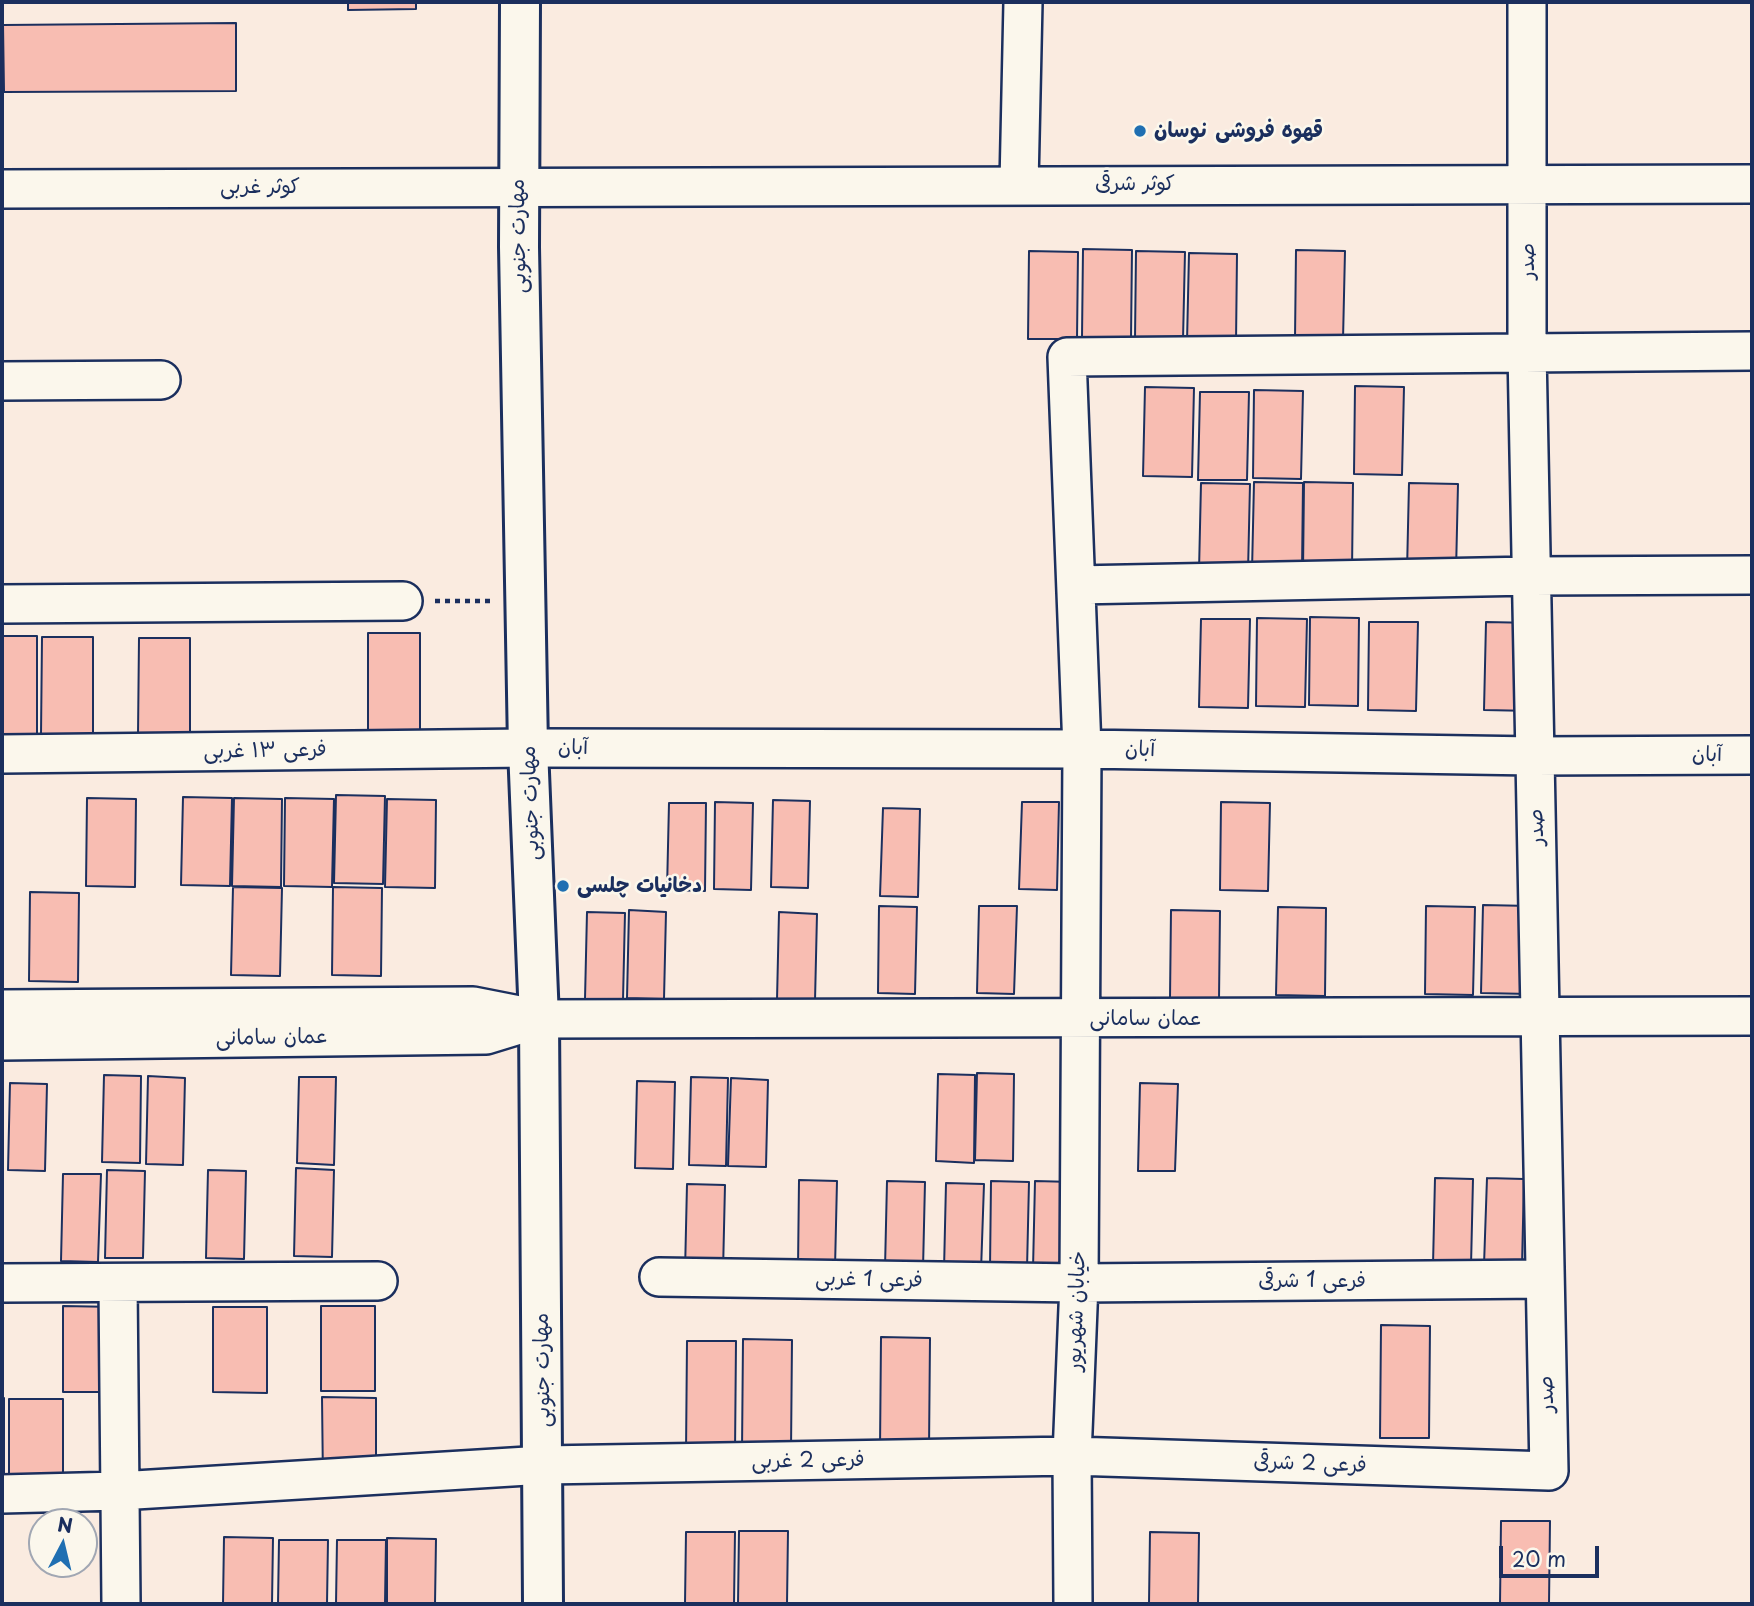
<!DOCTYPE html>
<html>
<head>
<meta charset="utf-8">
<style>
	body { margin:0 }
	#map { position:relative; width:1754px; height:1606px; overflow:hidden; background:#faebe0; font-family:"Playpen Sans",sans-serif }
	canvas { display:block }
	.frame { position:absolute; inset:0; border:4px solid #1b2f5e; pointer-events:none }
	.north { position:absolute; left:28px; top:1508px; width:70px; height:70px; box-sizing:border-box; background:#fbf7ec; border:2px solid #a1a7b3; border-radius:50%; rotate:7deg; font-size:19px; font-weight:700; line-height:28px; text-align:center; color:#1b2f5e }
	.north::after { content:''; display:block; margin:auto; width:24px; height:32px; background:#1f6fb2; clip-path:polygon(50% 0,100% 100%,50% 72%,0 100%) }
	.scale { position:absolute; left:1499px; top:1546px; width:100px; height:32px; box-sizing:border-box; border:4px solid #1b2f5e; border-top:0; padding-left:9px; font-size:21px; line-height:24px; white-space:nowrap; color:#1b2f5e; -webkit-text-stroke:5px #fbf7ec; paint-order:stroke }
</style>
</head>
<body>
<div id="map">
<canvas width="1754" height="1606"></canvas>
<div class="frame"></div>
<div class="north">N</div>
<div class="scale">20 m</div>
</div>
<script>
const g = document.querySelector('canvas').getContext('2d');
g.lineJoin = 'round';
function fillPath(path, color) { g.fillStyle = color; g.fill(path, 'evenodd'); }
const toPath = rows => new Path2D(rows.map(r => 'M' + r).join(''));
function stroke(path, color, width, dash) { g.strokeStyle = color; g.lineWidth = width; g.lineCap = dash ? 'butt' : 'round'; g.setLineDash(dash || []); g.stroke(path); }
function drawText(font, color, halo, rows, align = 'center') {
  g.font = font + ' "Playpen Sans","Playpen Sans Arabic",sans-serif'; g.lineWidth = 5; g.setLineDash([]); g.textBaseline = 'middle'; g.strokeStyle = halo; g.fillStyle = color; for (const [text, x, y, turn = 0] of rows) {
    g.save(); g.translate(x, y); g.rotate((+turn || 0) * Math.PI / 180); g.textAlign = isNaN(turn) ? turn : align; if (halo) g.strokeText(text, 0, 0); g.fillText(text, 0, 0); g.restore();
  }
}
const building = toPath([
	[348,2,416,2,416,9,348,10,348,2],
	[236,23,236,91,4,92,3,25,236,23],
	[1083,249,1132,250,1131,339,1082,337,1083,249],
	[1296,250,1345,251,1343,340,1295,339,1296,250],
	[1029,251,1078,252,1077,339,1028,339,1029,251],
	[1136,251,1185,252,1183,340,1135,339,1136,251],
	[1189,253,1237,254,1236,343,1187,342,1189,253],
	[1355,386,1404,387,1402,475,1354,474,1355,386],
	[1145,387,1194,388,1192,477,1143,476,1145,387],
	[1254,390,1303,391,1301,479,1253,478,1254,390],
	[1200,392,1249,392,1247,480,1198,480,1200,392],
	[1254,482,1303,483,1302,572,1252,571,1254,482],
	[1304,482,1353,483,1352,571,1303,571,1304,482],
	[1201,483,1250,484,1248,572,1199,571,1201,483],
	[1409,483,1458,484,1456,572,1407,571,1409,483],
	[1310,617,1359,618,1358,706,1309,705,1310,617],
	[1257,618,1307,619,1305,707,1256,706,1257,618],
	[1201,619,1250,619,1248,708,1199,707,1201,619],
	[1369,622,1418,622,1416,711,1368,710,1369,622],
	[1486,622,1535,623,1533,711,1484,710,1486,622],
	[368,633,420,633,420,731,368,731,368,633],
	[2,636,37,636,37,734,2,734,2,636],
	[42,637,93,637,93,735,41,735,42,637],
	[139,638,190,638,190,735,138,735,139,638],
	[336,795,385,796,383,884,334,883,336,795],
	[183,797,232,798,230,886,181,885,183,797],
	[87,798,136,799,135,887,86,886,87,798],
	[234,798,282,799,281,887,232,886,234,798],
	[285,798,334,799,332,887,284,886,285,798],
	[387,799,436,800,435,888,385,887,387,799],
	[773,800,810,801,808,888,771,887,773,800],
	[715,802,753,803,751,890,714,889,715,802],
	[1022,802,1059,802,1057,890,1019,889,1022,802],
	[1221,802,1270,803,1268,891,1220,890,1221,802],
	[669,803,706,803,705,891,667,890,669,803],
	[883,808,920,809,918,897,880,896,883,808],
	[233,887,282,888,280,976,231,975,233,887],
	[333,887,382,888,381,976,332,975,333,887],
	[30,892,79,893,78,982,29,981,30,892],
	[1483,905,1531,906,1530,994,1481,993,1483,905],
	[879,906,917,907,915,994,878,993,879,906],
	[979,906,1017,906,1014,994,977,993,979,906],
	[1426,906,1475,907,1473,995,1425,994,1426,906],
	[1278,907,1326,908,1325,996,1276,995,1278,907],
	[629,910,666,912,664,999,627,998,629,910],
	[1171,910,1220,911,1219,1000,1170,999,1171,910],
	[587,912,625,913,623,1000,585,999,587,912],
	[779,912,817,914,815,1001,777,1000,779,912],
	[977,1073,1014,1074,1013,1161,975,1160,977,1073],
	[938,1074,975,1075,974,1163,936,1161,938,1074],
	[104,1075,141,1076,140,1163,102,1162,104,1075],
	[148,1076,185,1078,183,1165,146,1164,148,1076],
	[299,1077,336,1077,334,1165,297,1163,299,1077],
	[691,1077,728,1078,726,1166,689,1165,691,1077],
	[731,1078,768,1080,766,1167,728,1166,731,1078],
	[637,1081,675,1082,673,1169,635,1168,637,1081],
	[10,1083,47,1084,45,1171,8,1170,10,1083],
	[1140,1083,1178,1084,1175,1171,1138,1171,1140,1083],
	[296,1168,334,1170,332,1257,294,1256,296,1168],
	[107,1170,145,1171,143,1258,105,1258,107,1170],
	[208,1170,246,1171,244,1259,206,1258,208,1170],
	[63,1174,101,1174,98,1262,61,1261,63,1174],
	[1435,1178,1473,1179,1471,1266,1433,1265,1435,1178],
	[1487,1178,1524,1179,1522,1266,1484,1265,1487,1178],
	[799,1180,837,1181,835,1268,798,1268,799,1180],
	[887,1181,925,1182,923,1269,885,1268,887,1181],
	[991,1181,1029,1182,1027,1269,990,1268,991,1181],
	[1035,1181,1073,1182,1079,1283,1033,1269,1035,1181],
	[946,1183,984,1184,981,1271,944,1270,946,1183],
	[687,1184,725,1185,723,1272,685,1272,687,1184],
	[63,1306,117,1307,117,1392,63,1392,63,1306],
	[321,1306,375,1306,375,1391,321,1391,321,1306],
	[213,1307,267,1307,267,1393,213,1392,213,1307],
	[1381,1325,1430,1326,1429,1438,1380,1438,1381,1325],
	[881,1337,930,1338,929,1450,880,1449,881,1337],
	[743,1339,792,1340,791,1451,742,1451,743,1339],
	[687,1341,736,1341,735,1453,686,1453,687,1341],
	[322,1397,376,1398,376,1482,323,1483,322,1397],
	[2,1398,4,1398,4,1483,2,1483,2,1398],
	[9,1399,63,1399,63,1484,9,1484,9,1399],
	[1501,1521,1550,1521,1549,1604,1500,1604,1501,1521],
	[739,1531,788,1531,787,1604,738,1604,739,1531],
	[686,1532,735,1532,734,1604,685,1604,686,1532],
	[1150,1532,1199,1533,1198,1604,1149,1604,1150,1532],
	[224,1537,273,1538,272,1604,223,1604,224,1537],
	[387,1538,436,1539,435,1604,387,1604,387,1538],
	[279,1540,328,1540,327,1604,278,1604,279,1540],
	[337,1540,386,1540,385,1604,336,1604,337,1540]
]);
fillPath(building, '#f8bdb2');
stroke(building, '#1b2f5e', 2);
const minor = toPath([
	[1019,184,1023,2],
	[2,189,1752,184],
	[2,381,161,380],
	[1076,585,1531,576,1752,575],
	[2,604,403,601],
	[2,754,528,748,1082,749,1535,756,1752,755],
	[2,1009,473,1006,539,1019,1752,1016],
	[2,1041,486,1035,535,1020],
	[659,1277,1079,1283,1545,1279],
	[2,1283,378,1281],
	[118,1284,121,1604],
	[2,1494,119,1491,544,1465,1072,1456,1549,1471,1527,351,1527,2],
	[1073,1604,1072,1456,1079,1283,1082,749,1067,357,1752,351]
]);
const major = toPath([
	[520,2,519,247,528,748,539,1019,543,1604]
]);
stroke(minor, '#1b2f5e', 42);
stroke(major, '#1b2f5e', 44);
stroke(toPath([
	[435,601,490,601]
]), '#1b2f5e', 4.5, [5, 5]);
stroke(minor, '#fbf7ec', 37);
stroke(major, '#fbf7ec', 38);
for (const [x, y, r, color] of [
	[1140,131,7,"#1f6fb2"],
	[563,886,7,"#1f6fb2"]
]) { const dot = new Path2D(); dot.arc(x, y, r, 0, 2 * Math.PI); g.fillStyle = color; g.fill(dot); stroke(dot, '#fbf7ec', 2.5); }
drawText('bold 21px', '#1b2f5e', '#fbf7ec', [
	["قهوه فروشی نوسان",1154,131],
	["دخانیات چلسی",577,886]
], 'left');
drawText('21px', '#1b2f5e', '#fbf7ec', [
	["کوثر شرقی",1135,184],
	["کوثر غربی",260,187],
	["مهارت جنوبی",519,236,-91],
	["صدر",1528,261,-90],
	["آبان",573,748],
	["آبان",1140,750,1],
	["فرعی ۱۳ غربی",265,751,-1],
	["آبان",1707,755],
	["مهارت جنوبی",531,803,-92],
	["صدر",1537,827,-91],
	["عمان سامانی",1146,1019],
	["عمان سامانی",272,1038,-1],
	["فرعی 1 غربی",869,1280,1],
	["فرعی 1 شرقی",1312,1281],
	["خیابان شهریور",1077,1311,-88],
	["مهارت جنوبی",543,1370,-91],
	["صدر",1547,1394,-91],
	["فرعی 2 غربی",808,1461,-1],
	["فرعی 2 شرقی",1310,1464,2]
]);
</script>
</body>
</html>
